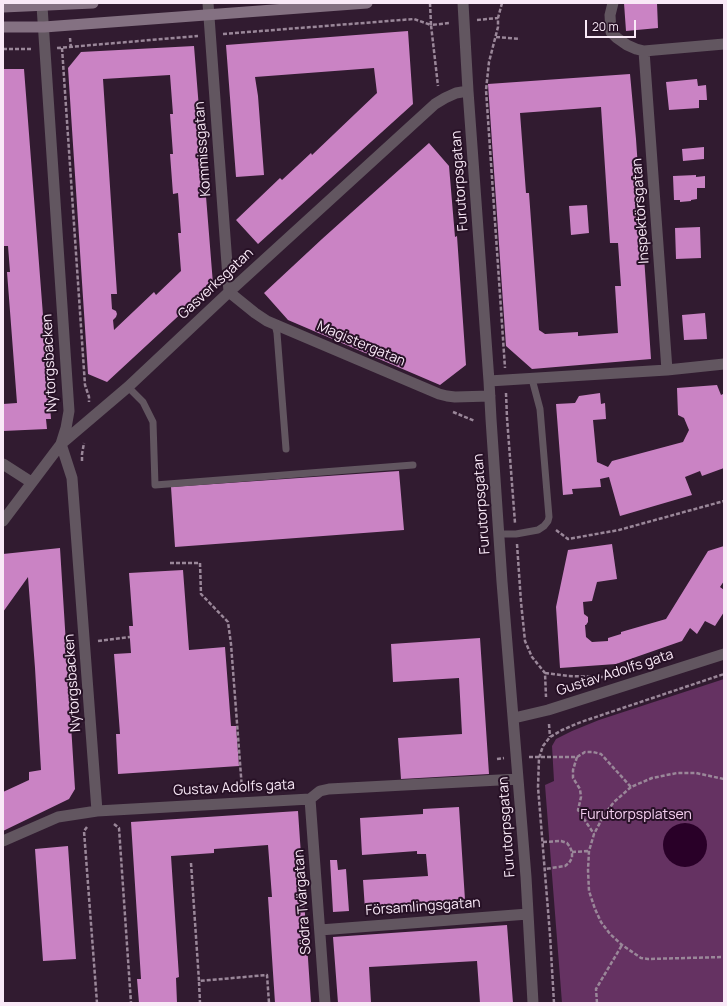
<!DOCTYPE html>
<html>
<head>
<meta charset="utf-8">
<style>
	body { margin:0 }
	#map { position:relative; width:727px; height:1006px; overflow:hidden; background:#311b30; font-family:Manrope,sans-serif }
	canvas { display:block }
	.frame { position:absolute; inset:0; border:4px solid #f9e9f7; pointer-events:none }
	.scale { position:absolute; left:585px; top:20px; width:51px; height:18px; box-sizing:border-box; border:2px solid #f9e9f7; border-top:0; padding-left:5px; font-size:12px; line-height:14px; white-space:nowrap; color:#f9e9f7; -webkit-text-stroke:3px #271126; paint-order:stroke }
</style>
</head>
<body>
<div id="map">
<canvas width="727" height="1006"></canvas>
<div class="frame"></div>
<div class="scale">20 m</div>
</div>
<script>
const g = document.querySelector('canvas').getContext('2d');
g.lineJoin = 'round';
function fillPath(path, color) { g.fillStyle = color; g.fill(path, 'evenodd'); }
const toPath = rows => new Path2D(rows.map(r => 'M' + r).join(''));
function stroke(path, color, width, dash) { g.strokeStyle = color; g.lineWidth = width; g.lineCap = dash ? 'butt' : 'round'; g.setLineDash(dash || []); g.stroke(path); }
function drawText(font, color, halo, rows, align = 'center') {
  g.font = font + ' Manrope,sans-serif'; g.lineWidth = 4; g.setLineDash([]); g.textBaseline = 'middle'; g.strokeStyle = halo; g.fillStyle = color; for (const [text, x, y, turn = 0] of rows) {
    g.save(); g.translate(x, y); g.rotate((+turn || 0) * Math.PI / 180); g.textAlign = isNaN(turn) ? turn : align; if (halo) g.strokeText(text, 0, 0); g.fillText(text, 0, 0); g.restore();
  }
}
fillPath(toPath([
	[724,679,724,1003,562,1003,545,785,554,781,552,746,556,739,572,731,599,720]
]), '#653262');
fillPath(toPath([
	'663 845a22 22 0 1 1 44 0a22 22 0 1 1-44 0Z'
]), '#290028');
fillPath(toPath([
	[624,3,657,3,658,28,626,31],
	[408,31,413,104,258,244,236,220,280,178,282,180,311,153,312,155,377,93,374,68,255,77,258,96,264,175,236,177,226,45],
	[194,46,213,284,107,382,88,374,68,68,81,52],
	[170,75,173,114,170,114,173,154,170,154,173,194,178,193,181,233,178,233,181,271,156,295,154,292,114,330,113,320,116,317,117,314,116,311,112,309,111,294,117,294,103,79],
	[3,69,24,69,51,419,46,419,47,429,3,431,3,404,17,403,7,272,10,272,8,246,4,246,3,238],
	[630,74,636,139,651,359,532,369,506,346,488,84],
	[601,107,610,243,618,243,621,286,615,286,618,333,578,336,578,332,545,334,539,330,529,193,526,193,520,113],
	[697,79,698,86,706,85,707,100,699,100,699,108,669,110,666,82],
	[429,143,449,166,455,237,457,236,466,365,440,385,288,320,264,293,322,239],
	[704,147,704,159,683,161,682,149],
	[696,175,696,177,705,176,705,188,697,188,697,199,691,200,691,201,680,202,680,200,674,200,673,176],
	[587,205,589,233,571,235,569,206],
	[700,227,701,258,676,259,675,228],
	[705,313,707,339,684,340,682,315],
	[717,385,721,395,723,394,724,396,724,406,723,407,724,410,724,468,702,476,700,471,685,477,692,495,620,516,609,477,600,479,601,487,572,489,573,494,563,495,556,404,575,403,579,396,600,393,601,404,605,403,606,419,593,420,597,462,608,467,612,461,683,442,689,430,684,418,678,415,677,388],
	[399,471,404,530,175,547,171,487],
	[612,544,617,579,597,582,592,601,583,602,584,614,588,617,588,622,586,625,585,625,586,637,592,642,608,641,608,638,621,634,621,632,666,619,708,551,724,546,724,581,720,587,724,590,724,612,715,626,705,621,697,634,690,628,682,641,616,664,560,668,556,607,568,550],
	[60,548,75,789,69,799,3,831,3,792,29,780,29,772,41,770,35,668,28,577,3,612,3,554],
	[183,570,189,650,225,647,231,726,236,726,239,766,118,774,116,734,120,734,114,654,131,653,129,626,133,626,129,573],
	[480,638,489,774,401,779,398,738,462,734,459,678,393,682,391,644],
	[459,807,465,900,419,903,419,907,365,910,363,880,428,876,426,854,417,854,417,851,362,855,360,818,423,814,423,809],
	[298,811,311,1003,275,1003,268,897,272,897,268,845,214,849,214,853,171,856,179,977,176,978,177,1003,139,1003,137,979,141,979,131,822],
	[68,846,76,959,43,961,35,849],
	[330,860,337,860,338,870,346,869,349,911,333,912],
	[507,925,513,1003,480,1003,477,961,369,967,371,1003,338,1003,333,937]
]), '#ca83c4');
stroke(toPath([
	[430,3,431,25,450,23],
	[502,3,498,18,498,27,489,62,486,90,505,368],
	[477,20,498,18],
	[223,34,414,19,431,25,438,86],
	[496,37,520,39],
	[70,38,71,48],
	[57,48,198,36],
	[62,48,85,385,89,397,89,402],
	[3,49,32,49],
	[506,393,507,418,515,523],
	[453,412,475,421],
	[82,461,82,454,84,443],
	[556,530,568,539,619,530,724,501],
	[517,544,521,602,525,641,532,657,545,673,546,697],
	[170,563,200,563,201,594,228,622,231,644,242,789],
	[98,641,130,637],
	[545,673,568,676,603,677],
	[549,724,550,737],
	[529,757,577,757,585,752,593,752,601,754,631,787,652,778,677,773,696,773,724,779],
	[577,757,573,770,573,778,580,789,581,797,578,810,594,834],
	[497,759,504,758],
	[631,787,614,802,604,815,594,834,589,851,588,870,589,891,595,909,601,922,610,934,622,945,641,958,648,959,724,957],
	[114,824,119,828,131,1003],
	[87,827,84,831,97,1003],
	[543,842,561,841,567,843,570,847,572,852,572,858,569,863,565,866,545,869],
	[572,852,589,851],
	[191,863,199,981,267,975,269,1003],
	[199,982,200,1003],
	[554,1003,550,935,538,787,539,758,543,746,550,737,562,730,581,722,724,674],
	[597,1003,596,989,622,945]
]), '#9a8799', 2.5, [4, 2]);
stroke(toPath([
	[275,324,277,333,286,449],
	[128,387,143,402,153,422,155,485,413,465],
	[499,534,516,534,538,530,544,526,548,521,549,517,540,409,532,379]
]), '#625660', 7);
stroke(toPath([
	[208,3,229,292],
	[463,3,468,91,489,381,491,419,502,582,526,877,533,1003],
	[613,3,610,15,611,32,617,38,627,45,636,49,644,51,724,44],
	[42,6,69,411,66,428,61,444,72,478,97,811],
	[644,51,667,370],
	[229,292,255,313,267,321,439,394,447,396,455,397,490,396],
	[489,381,667,370,724,364],
	[3,464,31,482],
	[3,521,61,444,128,387,229,292,435,104,445,98,456,93,468,91],
	[514,718,548,710,724,654],
	[310,799,325,1003],
	[3,841,58,817,97,811,310,799,320,791,329,789,518,779],
	[320,930,528,914]
]), '#625660', 11);
stroke(toPath([
	[3,7,93,3],
	[3,27,44,27,367,3]
]), '#847182', 11);
drawText('14px', '#f9e9f7', '#271126', [
	["Kommissgatan",203,149,-94],
	["Furutorpsgatan",460,181,-94],
	["Inspektörsgatan",641,211,-94],
	["Gasverksgatan",216,284,-43],
	["Magistergatan",361,344,23],
	["Nytorgsbacken",50,363,-93],
	["Furutorpsgatan",482,504,-94],
	["Gustav Adolfs gata",615,673,-18],
	["Nytorgsbacken",73,683,-94],
	["Gustav Adolfs gata",234,788,-3],
	["Furutorpsgatan",507,827,-94],
	["Södra Tvärgatan",303,902,-94],
	["Församlingsgatan",423,907,-4]
]);
drawText('14px', '#f4cff0', '#271126', [
	["Furutorpsplatsen",636,815]
]);
</script>
</body>
</html>
